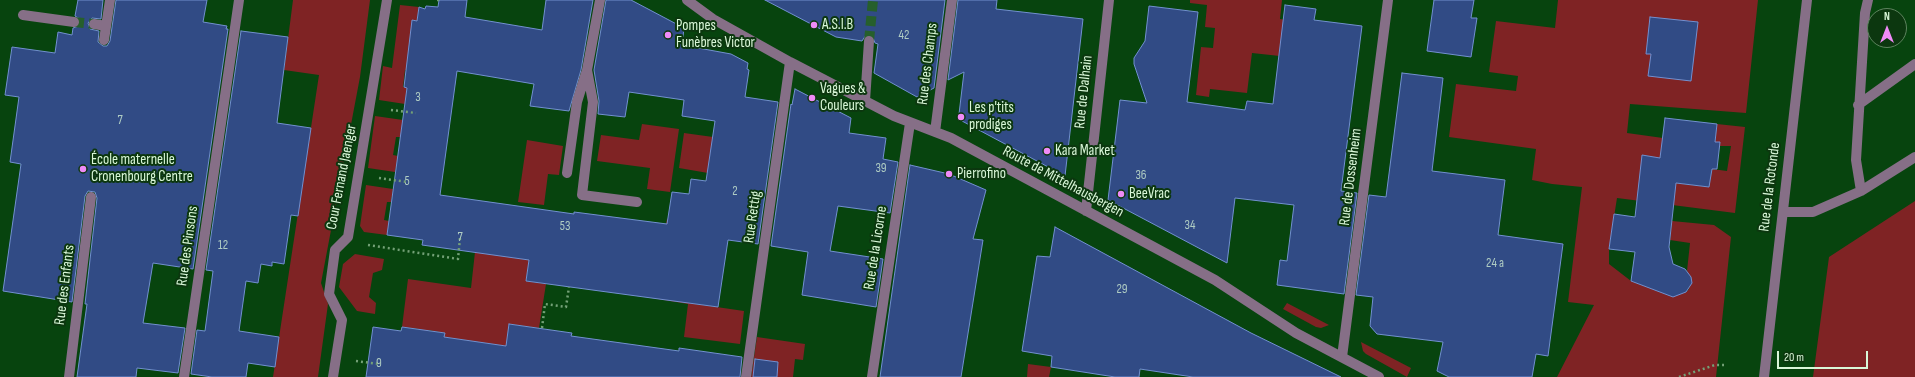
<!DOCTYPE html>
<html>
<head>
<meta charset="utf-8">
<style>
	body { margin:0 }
	#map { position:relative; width:1915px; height:377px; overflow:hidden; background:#07440e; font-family:"Sofia Sans Condensed",sans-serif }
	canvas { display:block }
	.north { position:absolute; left:1867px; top:8px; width:40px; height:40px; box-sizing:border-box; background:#0c370f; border:1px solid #5e845f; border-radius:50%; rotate:0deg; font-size:11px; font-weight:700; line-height:16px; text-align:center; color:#d9f7d8 }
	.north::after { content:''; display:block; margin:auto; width:14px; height:18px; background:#ef8bf7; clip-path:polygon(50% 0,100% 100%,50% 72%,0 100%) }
	.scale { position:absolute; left:1777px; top:351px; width:91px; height:18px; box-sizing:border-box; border:2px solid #d9f7d8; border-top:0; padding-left:5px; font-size:12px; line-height:14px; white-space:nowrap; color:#d9f7d8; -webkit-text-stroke:3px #0c370f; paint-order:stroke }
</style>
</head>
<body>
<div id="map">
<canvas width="1915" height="377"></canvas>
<div class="north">N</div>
<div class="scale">20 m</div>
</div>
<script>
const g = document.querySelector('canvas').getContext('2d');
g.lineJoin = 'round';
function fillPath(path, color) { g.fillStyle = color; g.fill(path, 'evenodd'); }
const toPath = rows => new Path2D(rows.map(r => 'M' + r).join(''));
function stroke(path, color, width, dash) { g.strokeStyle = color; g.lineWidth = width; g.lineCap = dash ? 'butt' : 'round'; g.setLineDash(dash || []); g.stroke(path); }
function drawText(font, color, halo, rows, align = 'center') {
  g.font = font + ' "Sofia Sans Condensed",sans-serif'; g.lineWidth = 4; g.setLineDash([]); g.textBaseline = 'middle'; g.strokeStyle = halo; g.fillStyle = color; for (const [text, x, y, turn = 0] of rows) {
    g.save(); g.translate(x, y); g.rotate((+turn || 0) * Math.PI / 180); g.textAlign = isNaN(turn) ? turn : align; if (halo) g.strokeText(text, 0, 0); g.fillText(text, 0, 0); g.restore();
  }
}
fillPath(toPath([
	[293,0,370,0,360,77,321,283,328,304,318,377,273,377,319,75,284,70],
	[1190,0,1282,0,1280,19,1292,21,1289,57,1252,53,1247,93,1210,89,1209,97,1196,95,1201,47,1213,48,1215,28,1205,27,1207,5,1190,3],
	[1558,0,1758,0,1746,113,1630,104,1627,133,1663,138,1660,158,1642,155,1658,181,1709,187,1712,169,1727,171,1731,146,1719,146,1719,143,1715,142,1717,124,1745,127,1735,213,1617,198,1609,249,1609,264,1631,281,1671,296,1686,292,1689,289,1691,279,1687,271,1690,243,1670,240,1672,221,1714,225,1731,237,1716,377,1557,377,1594,305,1568,302,1582,187,1552,184,1532,180,1536,149,1449,137,1456,84,1516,91,1518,76,1489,72,1496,21,1555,28],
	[400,5,419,7,417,21,413,20,410,70,405,70,403,87,407,87,405,104,379,100,383,66,392,68],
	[375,116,403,120,401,137,396,137,393,155,398,156,395,172,368,168],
	[642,124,679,129,670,192,647,189,650,168,597,161,601,135,639,140],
	[684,133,713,137,708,173,679,168],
	[527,140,563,146,559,175,548,174,544,205,518,202],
	[366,185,393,189,391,202,387,202,384,220,389,221,387,235,364,232,360,226],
	[1915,201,1915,377,1813,377,1829,257],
	[667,219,698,223,699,232,689,303,744,311,740,344,684,337,688,304,652,298],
	[475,252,529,260,526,281,546,284,539,328,509,324,506,346,444,337,445,333,428,330,427,335,419,333,419,329,402,327,408,279,471,288],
	[355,254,384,259,382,270,373,273,369,297,376,303,375,314,357,311,339,287,343,264],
	[1287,303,1329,325,1321,328,1316,327,1283,309],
	[757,337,805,344,803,360,795,359,793,377,751,377],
	[1361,342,1411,368,1407,377,1366,354,1363,351],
	[1028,364,1051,367,1049,377,1027,377]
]), '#7f2324');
const building = toPath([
	[78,0,103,0,101,19,92,18,88,23,90,29,99,31,98,42,103,46,107,46,110,41,116,0,207,0,203,22,227,26,226,29,228,29,193,269,153,263,143,323,185,328,178,373,137,368,136,377,77,377,87,304,85,304,97,198,95,192,88,191,85,196,72,302,3,291,21,164,10,162,19,97,5,95,12,47,55,53,58,32,72,35,73,28,79,26,80,19,75,16,78,0],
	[439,0,467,0,465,17,542,30,546,0,593,0,581,70,569,111,530,106,534,84,457,71,440,195,574,214,574,212,667,224,672,192,689,194,691,179,706,181,715,121,682,116,684,100,629,92,625,117,598,114,599,101,594,70,606,0,631,0,684,28,682,45,731,54,748,63,747,69,749,70,745,97,778,102,758,244,728,240,718,307,526,281,529,260,422,245,423,240,387,235,407,88,404,87,412,20,417,21,419,7,425,9,426,6,438,7,439,0],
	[765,0,945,0,934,88,917,97,874,73,878,44,875,43,872,35,866,35,862,41,836,37,765,0],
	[958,0,997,0,996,9,1083,19,1065,176,962,121,959,114,964,72,948,80,958,0],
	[1434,0,1474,0,1471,18,1477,18,1471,57,1427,51,1434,0],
	[1285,5,1316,9,1314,20,1362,26,1341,191,1357,193,1344,294,1277,285,1280,260,1287,261,1294,205,1235,198,1227,263,1108,200,1120,100,1147,103,1134,64,1134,58,1145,41,1149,6,1198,12,1187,102,1245,110,1247,101,1273,104,1285,5],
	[1650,17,1698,22,1691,81,1648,76,1651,54,1646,54,1650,17],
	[241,31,288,37,277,123,311,128,298,216,291,215,284,264,272,262,272,266,261,264,258,283,246,281,239,331,279,337,275,367,248,363,246,377,212,377,191,374,197,330,205,331,213,271,206,270,241,31],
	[1402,73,1443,78,1432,171,1505,180,1498,235,1563,244,1548,356,1536,354,1532,377,1449,377,1437,371,1443,342,1377,334,1370,326,1373,297,1356,295,1369,195,1386,197,1402,73],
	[795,89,851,118,849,133,886,138,883,159,898,162,890,213,838,206,830,251,883,259,876,307,802,295,808,252,771,246,791,104,792,105,795,89],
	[1665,118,1717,124,1715,142,1720,142,1717,169,1712,169,1709,187,1676,183,1669,247,1673,264,1685,269,1691,277,1692,283,1686,292,1673,297,1631,281,1635,252,1609,249,1614,214,1635,217,1642,155,1660,158,1665,118],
	[910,165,949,174,986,190,973,239,983,240,961,377,880,377,910,165],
	[1055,227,1251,333,1341,377,1193,377,1140,369,1139,377,1115,377,1051,367,1052,356,1022,351,1037,256,1050,257,1055,227],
	[509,324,572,333,571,336,679,351,679,348,742,357,740,377,366,377,373,327,401,331,402,327,445,333,444,337,506,346,509,324],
	[755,359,778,362,777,377,753,377,755,359]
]);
fillPath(building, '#314b85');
stroke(building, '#7290d0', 1);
stroke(toPath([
	[74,22,94,24],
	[869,41,873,0]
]), '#265f2c', 10, [10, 5]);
stroke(toPath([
	[437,0,439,0],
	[391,110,416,113],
	[379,178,407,182],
	[368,245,458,259,460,238],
	[542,328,545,304,566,307,569,287],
	[356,361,379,364],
	[1679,377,1715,365,1724,365]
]), '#74a177', 2.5, [2, 3]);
stroke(toPath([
	[600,0,587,70,593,102,582,195,637,202],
	[687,0,713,19,790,62,894,116,951,138,1215,280,1296,333,1379,377],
	[23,15,74,22],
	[94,24,106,26],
	[104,40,110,0],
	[865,101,869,41],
	[1858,105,1915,64],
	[935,132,952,0],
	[567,173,577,102,586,73],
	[1861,191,1856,160,1865,13,1868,0],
	[1086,211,1109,0],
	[1783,212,1813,212,1861,191,1915,157],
	[1342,357,1388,0],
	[69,377,91,197],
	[184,377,239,0],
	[333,377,342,320,329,294,335,250,348,237,387,0],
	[746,377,790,62],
	[872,377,910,123],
	[1764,377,1807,0]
]), '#866f87', 10);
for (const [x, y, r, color] of [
	[814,25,4,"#ef8bf7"],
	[668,35,4,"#ef8bf7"],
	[812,98,4,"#ef8bf7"],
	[961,117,4,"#ef8bf7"],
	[1047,151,4,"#ef8bf7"],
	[83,169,4,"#ef8bf7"],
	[949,174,4,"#ef8bf7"],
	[1121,194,4,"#ef8bf7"]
]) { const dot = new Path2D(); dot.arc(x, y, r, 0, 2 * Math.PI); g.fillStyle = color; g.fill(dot); stroke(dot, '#0c370f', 1.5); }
drawText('13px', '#afccc3', null, [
	["42",904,36],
	["3",418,98],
	["7",120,121],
	["39",881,169],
	["36",1141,176],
	["5",407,182],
	["2",735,192],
	["34",1190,226],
	["53",565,227],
	["7",460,238],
	["12",223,246],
	["24 a",1495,264],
	["29",1122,290],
	["9",379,364]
]);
drawText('15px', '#d9f7d8', '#0c370f', [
	["A.S.I.B",822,25],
	["Pompes",676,26],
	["Funèbres Victor",676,43],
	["Vagues &",820,89],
	["Couleurs",820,106],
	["Les p'tits",969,108],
	["prodiges",969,125],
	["Kara Market",1055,151],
	["École maternelle",91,160],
	["Cronenbourg Centre",91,177],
	["Pierrofino",957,174],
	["BeeVrac",1129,194]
], 'left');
drawText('15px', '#d9f7d8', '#0c370f', [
	["Rue des Champs",928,64,-83],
	["Rue de Dalhain",1084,92,-84],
	["Cour Fernand Jaenger",342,177,-79],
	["Rue de Dossenheim",1351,177,-83],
	["Route de Mittelhausbergen",1063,182,28],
	["Rue de la Rotonde",1770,187,-83],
	["Rue Rettig",753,217,-82],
	["Rue des Pinsons",188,246,-82],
	["Rue de la Licorne",876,248,-81],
	["Rue des Enfants",65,285,-83]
]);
</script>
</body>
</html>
